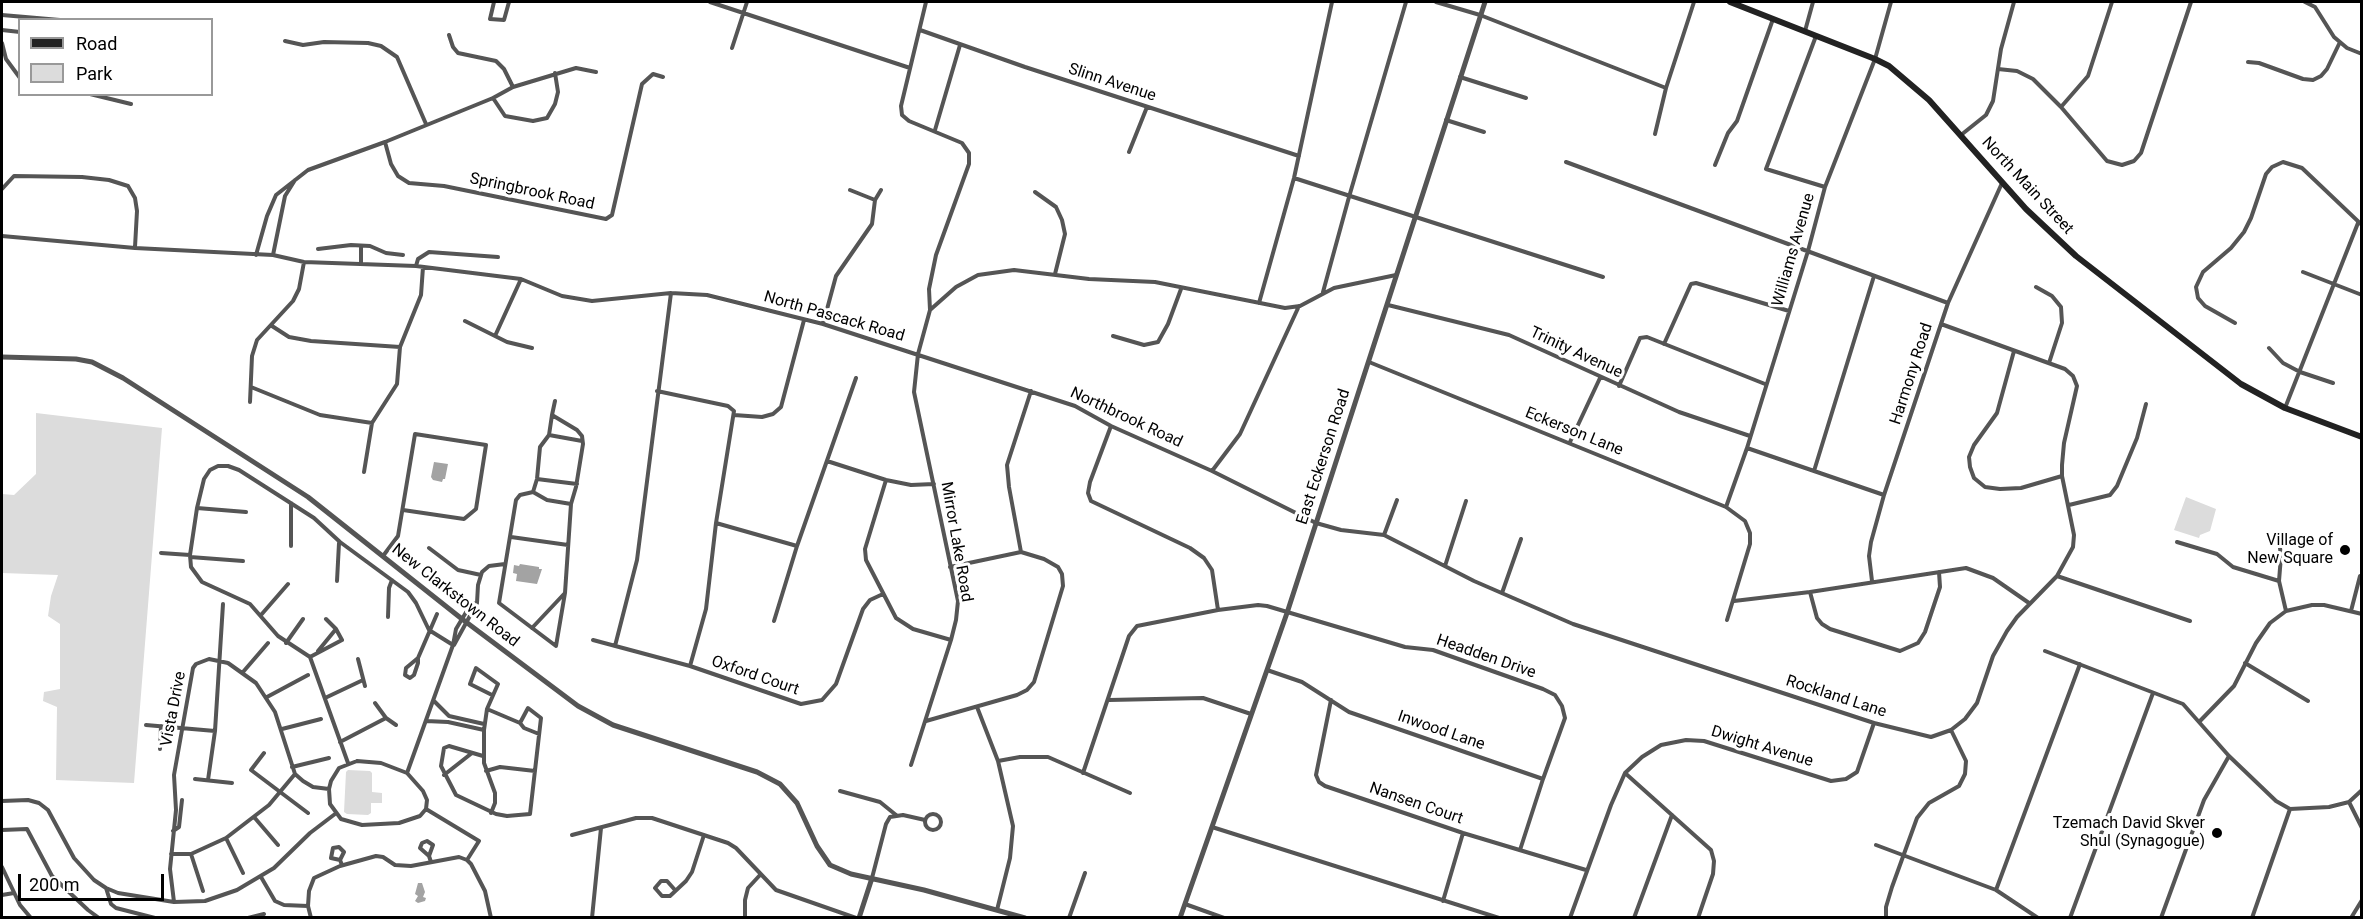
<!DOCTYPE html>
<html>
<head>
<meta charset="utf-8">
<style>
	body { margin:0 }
	#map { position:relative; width:2363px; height:919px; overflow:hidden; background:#fff; font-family:Roboto,sans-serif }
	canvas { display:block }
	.frame { position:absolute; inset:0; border:3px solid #000; pointer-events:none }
	.legend { position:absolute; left:18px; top:18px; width:195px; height:78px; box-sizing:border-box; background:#fff; border:2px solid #999; margin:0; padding:8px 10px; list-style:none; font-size:18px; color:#000 }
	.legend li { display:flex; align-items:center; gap:12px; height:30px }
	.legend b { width:30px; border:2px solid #999 }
	.scale { position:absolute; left:18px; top:874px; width:146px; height:27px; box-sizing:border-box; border:3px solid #000; border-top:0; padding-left:8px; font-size:18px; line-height:21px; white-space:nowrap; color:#000; -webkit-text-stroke:4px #fff; paint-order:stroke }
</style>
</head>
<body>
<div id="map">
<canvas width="2363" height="919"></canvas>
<div class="frame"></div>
<ul class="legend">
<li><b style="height:8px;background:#222"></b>Road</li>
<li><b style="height:16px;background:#dcdcdc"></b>Park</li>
</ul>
<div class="scale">200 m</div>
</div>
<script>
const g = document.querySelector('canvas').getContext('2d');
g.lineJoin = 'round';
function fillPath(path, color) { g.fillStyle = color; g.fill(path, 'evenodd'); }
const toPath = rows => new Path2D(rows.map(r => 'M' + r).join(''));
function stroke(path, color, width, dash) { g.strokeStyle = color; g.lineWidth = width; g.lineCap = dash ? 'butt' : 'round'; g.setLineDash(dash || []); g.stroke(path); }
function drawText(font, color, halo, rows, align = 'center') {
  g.font = font + ' Roboto,sans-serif'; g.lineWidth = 6; g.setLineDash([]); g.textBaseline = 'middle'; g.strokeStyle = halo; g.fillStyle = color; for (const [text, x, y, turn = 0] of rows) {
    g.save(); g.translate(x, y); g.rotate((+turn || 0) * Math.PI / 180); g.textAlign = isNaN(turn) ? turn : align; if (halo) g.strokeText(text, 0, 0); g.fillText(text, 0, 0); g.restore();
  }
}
fillPath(toPath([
	[36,413,162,428,134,783,56,780,57,707,43,701,44,692,60,689,60,624,48,616,51,596,58,575,2,573,2,494,14,495,36,474],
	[2186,497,2216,509,2210,531,2200,535,2199,538,2174,530],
	[348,770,370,771,372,773,372,792,382,793,382,803,371,803,371,813,368,815,347,814,344,812,346,772]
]), '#dcdcdc');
fillPath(toPath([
	[434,462,448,464,445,479,443,479,442,482,433,480,431,477],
	[520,564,539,567,539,569,542,569,537,584,516,581,517,574,513,573,514,565,519,566],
	[418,883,422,883,425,892,423,897,426,898,425,901,418,903,415,901,418,896,415,894]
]), '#a3a3a3');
stroke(toPath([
	[494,2,490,19,504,20,509,2],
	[710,2,910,68],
	[926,2,901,106,902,115,909,121,962,143,969,153,969,164,936,255,929,289,930,310],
	[1436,2,1480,15,1666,88],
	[2305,2,2315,7,2334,37,2347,48,2362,54],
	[2,15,60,20],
	[2,30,20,32],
	[920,30,1025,67,1299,156],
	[1805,31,1813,2],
	[449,35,453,47,458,53,496,61,504,69,513,87],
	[1816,36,1766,169,1825,187],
	[285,41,303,45,324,42,368,43,381,46,397,57,426,124],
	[2,43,6,59,20,78],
	[732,48,747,2],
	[2248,62,2259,63,2303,79,2313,80,2321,76,2327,69,2340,42],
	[1998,69,2017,71,2033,79,2061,107,2107,161,2122,165,2134,161,2141,153,2191,2],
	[1460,77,1526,98],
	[90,94,131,104],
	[493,98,505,116,533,121,547,118,555,104,558,92,555,73],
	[2362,98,2362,106],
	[2061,107,2088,76,2112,2],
	[1446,120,1484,132],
	[935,130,960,45],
	[1655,134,1666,88,1694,2],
	[1961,135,1986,115,1993,101,2001,49,2014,2],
	[385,142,391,164,398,176,409,183,444,186,606,219,612,215,642,84,653,74,663,77],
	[1129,152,1147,107],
	[1566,162,1948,303],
	[1715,165,1728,133,1737,121,1773,19],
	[1294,178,1603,277],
	[2,189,14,176,82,177,109,180,128,186,135,198,137,211,135,247],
	[850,190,875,200],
	[1035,192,1056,207,1062,220,1065,234,1055,274],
	[2,236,135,248,273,255,304,262,416,266,521,279,562,296,592,301,671,293,707,295,823,324,1075,406,1111,426,1212,471,1316,523,1341,530,1384,535,1474,581,1573,624,1874,723,1931,737,1951,730,1965,719,1977,703,1993,656,2007,631,2017,617,2057,576,2073,547,2074,535,2062,476,2062,465,2064,443,2077,386,2073,376,2065,369,1941,324],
	[318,249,351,245,370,246,386,253,403,255],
	[256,255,267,216,276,195,308,170,385,142,493,98,513,87,576,68,596,72],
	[273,255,285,196,295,180],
	[361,264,361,246],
	[416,266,418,259,429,252,498,257],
	[2303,272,2362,295],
	[2036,287,2052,296,2061,307,2062,323,2049,363],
	[1323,292,1349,197,1406,2],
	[1259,303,1294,178,1332,2],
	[1388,305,1509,335,1679,412,1750,436],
	[465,321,507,342,532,348],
	[2235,323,2205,306,2198,298,2196,287,2203,272,2231,248,2244,232,2251,218,2266,174,2272,167,2283,162,2302,168,2362,225],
	[823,324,836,276,872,224,875,200,881,190],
	[272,326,289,337,311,341,400,347],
	[495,336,521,279],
	[1113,336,1144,345,1158,342,1168,324,1181,289],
	[1664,344,1691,284,1696,283,1789,311],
	[2269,348,2283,363,2300,372,2333,383],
	[2014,351,1997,413,1974,445,1969,457,1970,467,1974,478,1985,487,2000,489,2021,488,2062,476],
	[1369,362,1726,507,1745,521,1750,533,1750,544,1727,620],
	[1619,386,1640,338,1647,337,1765,384],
	[251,387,320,415,372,423],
	[657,391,728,406,734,411,716,523,706,609,690,666],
	[250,402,252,356,257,340,293,301,299,289,304,262],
	[2285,408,2358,223],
	[552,415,577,430,582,436,583,444,576,487,571,504,565,593,556,646,499,603,516,500,520,495,533,492,537,479,540,447,549,435,552,415],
	[552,415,555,401],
	[734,415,762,417,773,414,781,407,804,320],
	[1111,426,1090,482,1088,493,1091,501,1190,548,1204,558,1212,570,1218,610],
	[549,435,582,441],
	[1570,442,1600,378],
	[1747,448,1884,495],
	[827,461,886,480,911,485,934,484],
	[1212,471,1240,434,1299,306],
	[1814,471,1874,276],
	[364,472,372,423,397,384,400,347,421,295,423,267],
	[537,479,577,484],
	[886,480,865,549,866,560,896,618,913,629,951,640],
	[533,492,547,500,571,504],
	[2069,505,2110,495,2117,486,2137,438,2146,404],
	[1726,507,1747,448,1808,251,1825,187,1875,59,1891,2],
	[197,508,246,512],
	[716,523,797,546],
	[1384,535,1397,500],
	[511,537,568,545],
	[2279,540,2281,556,2279,581,2286,611],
	[2177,542,2217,554,2233,567,2279,581],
	[291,546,291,503],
	[429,548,458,570,481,575],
	[1021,552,1009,487,1007,465,1031,391],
	[161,553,190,555],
	[383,556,398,536,415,434,486,445,476,509,464,519,403,510],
	[190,557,243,561],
	[1445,566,1466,501],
	[2057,576,2190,621],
	[337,581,339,543],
	[1872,581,1869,556,1871,542,1884,495,1948,303,2002,183],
	[1810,592,1817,618,1822,624,1830,629,1900,651,1918,643,1925,632,1940,587,1939,572],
	[1502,593,1521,539],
	[1734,601,1810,592,1966,568,1993,578,2029,603],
	[2351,611,2360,576],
	[261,615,288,584],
	[388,617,389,588,392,580],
	[774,621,797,546,856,378],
	[532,628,564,594],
	[593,640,690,666,801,704,822,700,836,684,863,609,870,600,883,594],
	[286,643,303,619],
	[454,645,477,603,478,585,482,572,489,566,505,564],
	[615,646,637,560,671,293],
	[318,651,336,629],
	[2045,651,2183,704,2229,756,2276,801,2290,809,2329,807,2349,802,2362,790],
	[310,657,342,640,336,629,326,619],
	[418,658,418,663,414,675,410,678,405,675,406,668,418,658,437,614],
	[358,659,365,686],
	[2245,663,2308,701],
	[1267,670,1302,682,1349,712,1543,779,1520,850],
	[243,672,268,643],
	[267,697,308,675],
	[325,698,363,680],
	[1109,700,1203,698,1251,714],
	[1331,700,1316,775,1319,782,1325,786,1463,833,1586,870],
	[434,701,449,716,484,724],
	[375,703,386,718,396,725],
	[977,707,998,761,1013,826,1010,858,997,910],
	[487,709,520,723,524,728,539,734],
	[426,721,448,722,484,730],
	[926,721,1017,695,1027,690,1034,682,1063,586,1062,574,1058,567,1044,559,1021,552,950,567],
	[2200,721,2234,686,2256,643,2270,623,2286,611,2312,605,2324,605,2362,614],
	[146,725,215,731],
	[282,729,321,719],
	[340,742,386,718],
	[160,749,161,726],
	[264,753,251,770,308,813],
	[483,756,449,746,444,748,441,766,456,795,496,814,507,816,530,814,541,718,528,708,520,723],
	[357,761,381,763,407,773,423,791,427,800,426,809,420,816,399,823,362,825,341,819,330,804,329,789,331,781,339,768,357,761],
	[998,761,1020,757,1048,757,1130,793],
	[348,763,310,657,278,636,250,604,202,582,191,567,190,555,197,508,204,479,210,470,218,466,228,466,239,470,314,518,340,542,408,592,416,603,429,630,453,645],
	[911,765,951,640,956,620,958,601,914,392,918,354,930,310,956,287,978,275,1014,270,1089,279,1155,282,1285,308,1300,306,1334,288,1396,275],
	[292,767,329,758],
	[486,771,500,767,535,771],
	[407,773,453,645,456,629,471,604,477,603],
	[1083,773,1129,636,1137,626,1218,610,1258,605,1267,606,1405,647,1433,650,1543,689,1555,695,1562,706,1565,718,1543,779],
	[1625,773,1711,850,1714,861,1713,874,1698,918],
	[444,775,472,753],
	[195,779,232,783],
	[208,780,215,731,223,604],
	[840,791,880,802,896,815],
	[2,801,28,800,39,803,48,810,74,858,94,880,106,888,118,893,174,902,205,901,237,890,274,868,310,833,335,814],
	[2349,802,2362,828],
	[426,809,479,841,467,860],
	[491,813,495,803,495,793,484,763,484,730,487,709,498,684,476,668,470,684,492,695],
	'925 822a8 8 0 1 1 16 0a8 8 0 1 1-16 0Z',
	[254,817,278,845],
	[1212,827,1499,918],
	[2,830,27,829,52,876,88,910,99,918],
	[173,831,179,827,182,800],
	[572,835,636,818,652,818,728,843,736,848,776,890,856,918],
	[226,838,243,873],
	[1876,845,1996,890,2038,918],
	[171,854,191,854,226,838,269,805,295,774],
	[191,854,203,891],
	[429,856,433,845,427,841,422,843,420,848,429,856,431,862],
	[340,860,344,852,339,847,333,848,331,858,340,860,342,865],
	[2,867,20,905,31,918],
	[261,877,275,901,284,905,308,906],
	[872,878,886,824,890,817,903,815,925,820],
	[106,888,111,904,116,908,155,918],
	[675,890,667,881,661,881,655,888,662,896,670,896,686,881,692,872,704,835],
	[1996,890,2080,664],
	[2,895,14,893],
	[1443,901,1463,833],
	[174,902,170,869,176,810,174,775,193,668,196,664,209,659,228,663,256,683,275,712,295,774,303,781,313,787,329,789],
	[1185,904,1224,918],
	[248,918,264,914],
	[311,918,308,906,309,891,314,878,340,866,376,856,383,857,395,865,411,866,459,857,467,860,471,864,485,891,491,918],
	[592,918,601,828],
	[745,918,745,900,748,888,760,875],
	[1069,918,1085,873],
	[1570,918,1611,805,1625,773,1642,757,1661,745,1686,740,1704,741,1831,781,1846,779,1857,772,1874,723],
	[1634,918,1672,815],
	[1886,918,1886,907,1892,887,1917,818,1929,803,1959,786,1965,774,1966,761,1951,730],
	[2070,918,2153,693],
	[2161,918,2204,800,2229,756],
	[2252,918,2290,809],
	[2351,918,2362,900]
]), '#555', 4);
stroke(toPath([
	[2,357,76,359,92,362,123,378,308,497,462,619,578,706,613,725,757,772,780,784,797,803,817,846,830,865,851,874,924,890,1025,918],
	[859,918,872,878],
	[1180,918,1287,613,1485,2]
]), '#555', 5);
stroke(toPath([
	[1730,2,1875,59,1889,66,1929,100,2026,209,2076,256,2241,384,2285,408,2362,437]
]), '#222', 6);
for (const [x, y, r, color] of [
	[2345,550,6,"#000"],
	[2217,833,6,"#000"]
]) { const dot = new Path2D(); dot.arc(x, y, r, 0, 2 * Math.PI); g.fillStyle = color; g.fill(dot); stroke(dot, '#fff', 2); }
drawText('16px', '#000', '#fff', [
	["Slinn Avenue",1112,83,18],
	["North Main Street",2027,186,47],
	["Springbrook Road",532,192,12],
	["Williams Avenue",1794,250,-74],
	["North Pascack Road",834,317,16],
	["Trinity Avenue",1576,353,25],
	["Harmony Road",1912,374,-72],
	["Northbrook Road",1126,418,25],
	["Eckerson Lane",1574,432,22],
	["East Eckerson Road",1324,457,-72],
	["Mirror Lake Road",956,542,80],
	["New Clarkstown Road",455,596,38],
	["Headden Drive",1486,657,19],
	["Oxford Court",755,676,19],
	["Rockland Lane",1836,697,18],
	["Vista Drive",174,709,-79],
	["Inwood Lane",1441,731,19],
	["Dwight Avenue",1762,747,17],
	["Nansen Court",1416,804,19]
]);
drawText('16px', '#000', '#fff', [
	["Village of",2333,541],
	["New Square",2333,559],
	["Tzemach David Skver",2205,824],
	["Shul (Synagogue)",2205,842]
], 'right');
</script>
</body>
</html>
